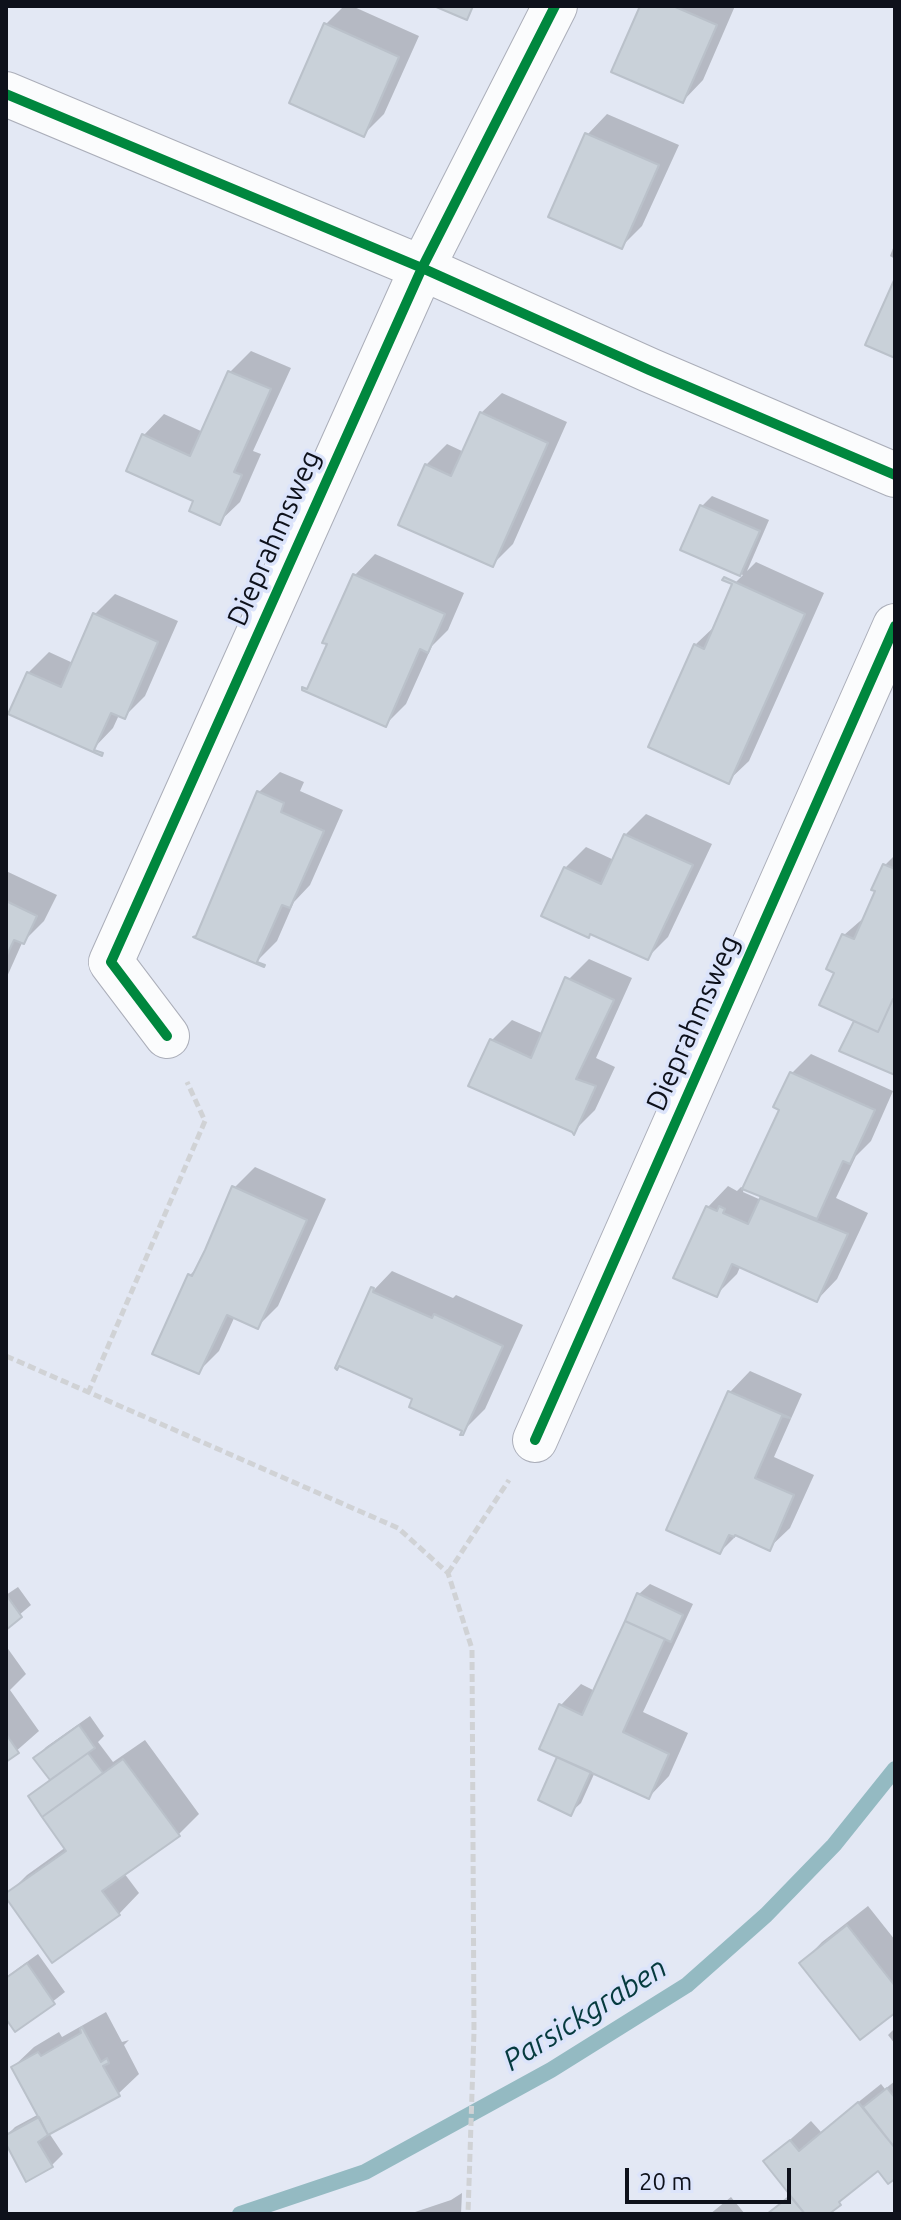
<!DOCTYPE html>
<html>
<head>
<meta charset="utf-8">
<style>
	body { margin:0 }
	#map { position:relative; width:901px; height:2220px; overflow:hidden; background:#e3e8f4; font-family:Ubuntu,sans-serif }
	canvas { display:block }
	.frame { position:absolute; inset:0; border:8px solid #0e111b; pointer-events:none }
	.scale { position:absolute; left:625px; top:2168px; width:166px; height:36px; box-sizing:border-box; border:4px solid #0e111b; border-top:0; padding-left:10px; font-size:24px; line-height:28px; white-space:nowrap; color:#0e111b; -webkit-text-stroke:6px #dce4fb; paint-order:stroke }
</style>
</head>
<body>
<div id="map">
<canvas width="901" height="2220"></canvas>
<div class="frame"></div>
<div class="scale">20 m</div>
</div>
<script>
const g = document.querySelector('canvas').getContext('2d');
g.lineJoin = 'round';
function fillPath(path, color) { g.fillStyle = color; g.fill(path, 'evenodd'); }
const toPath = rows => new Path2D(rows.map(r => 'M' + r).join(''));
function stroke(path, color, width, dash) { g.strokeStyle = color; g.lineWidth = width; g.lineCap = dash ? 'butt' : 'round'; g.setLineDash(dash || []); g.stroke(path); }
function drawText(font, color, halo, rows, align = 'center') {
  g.font = font + ' Ubuntu,sans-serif'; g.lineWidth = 7; g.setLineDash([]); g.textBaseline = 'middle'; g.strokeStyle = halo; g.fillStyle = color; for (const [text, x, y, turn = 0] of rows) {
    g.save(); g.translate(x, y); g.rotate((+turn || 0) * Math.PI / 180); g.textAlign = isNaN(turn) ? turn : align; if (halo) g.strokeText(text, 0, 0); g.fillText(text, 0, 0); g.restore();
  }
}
fillPath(toPath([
	[344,6,352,6,419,36,384,114,364,134,326,24],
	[642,6,735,6,703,80,683,101],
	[607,114,679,145,642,226,621,247,587,135],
	[895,243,895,259,890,256],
	[251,351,291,368,253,451,261,454,240,502,219,522,196,500,144,435,164,414,203,432,230,372],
	[502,393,567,422,513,544,492,565,426,465,447,444,464,452,481,413],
	[712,496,769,520,747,571,756,562,824,593,749,761,728,781,695,645,716,625,735,583,743,575,683,549,702,506],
	[375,554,464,593,448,630,432,646,406,704,385,725,330,643,325,641,355,575],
	[115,594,178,621,145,696,124,717,119,715,113,728,93,749,28,673,49,652,73,663,95,614],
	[280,772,304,782,300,791,343,810,310,885,294,902,277,941,256,962,259,792],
	[646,814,712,844,668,937,647,958,565,868,586,847,614,860,625,835],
	[895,855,895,1073,856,1020,837,971,844,935,867,915,878,890,885,865],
	[6,871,57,895,44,921,22,943,6,979],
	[589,959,632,978,596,1058,615,1067,595,1110,574,1131,492,1040,512,1020,544,1034,569,979],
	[811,1054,893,1091,871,1141,856,1156,836,1198,868,1213,837,1279,817,1300,741,1265,737,1274,716,1295,708,1207,728,1186,737,1191,741,1187,744,1188,743,1192,761,1200,791,1074],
	[255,1167,326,1199,278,1306,257,1327,235,1316,219,1351,198,1372,190,1275,200,1265,234,1188],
	[392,1271,453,1298,456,1295,523,1325,485,1409,464,1430,415,1398,372,1292],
	[750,1371,802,1394,774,1457,814,1475,790,1528,769,1548,738,1534,720,1552,730,1392],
	[650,1584,693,1604,643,1712,688,1733,669,1776,649,1797,595,1772,581,1803,570,1813,559,1756,561,1705,581,1684,595,1691,639,1594],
	[18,1587,31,1605,6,1626,6,1595],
	[6,1646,26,1674,10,1690,39,1731,6,1760],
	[90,1716,104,1736,98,1742,113,1762,145,1740,199,1814,179,1834,124,1873,139,1893,119,1914,7,1895,27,1875,66,1847,30,1796,52,1778,36,1758,46,1747],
	[868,1906,895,1940,895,2010,802,1963,822,1942],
	[38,1954,65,1992,16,2030,6,2016,6,1977],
	[106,2012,122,2042,129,2040,124,2045,139,2074,118,2094,49,2133,63,2154,52,2165,27,2179,6,2136,15,2127,39,2114,13,2067,34,2047,59,2032,62,2037],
	[895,2028,895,2044,888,2035],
	[895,2081,895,2176,878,2168,824,2214,766,2214,792,2194,766,2161,811,2121,821,2132,881,2084,885,2089],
	[462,2193,461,2214,409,2214,451,2200],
	[731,2197,745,2214,710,2214]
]), '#0003');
stroke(toPath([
	[240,2214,365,2172,551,2070,687,1985,766,1915,834,1845,895,1769]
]), '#94bac2', 16);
const building = toPath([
	[434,6,473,6,467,20,434,6],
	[640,6,673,6,717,25,683,103,611,72,640,6],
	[324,23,399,57,364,137,289,103,324,23],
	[585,133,659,165,622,249,548,217,585,133],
	[895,278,895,358,865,345,895,278],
	[228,371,271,389,234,472,242,475,220,525,189,511,193,501,126,471,142,434,190,456,228,371],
	[480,412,548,443,493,567,398,525,425,464,451,476,480,412],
	[700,505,760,531,740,576,680,550,700,505],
	[353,574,445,614,428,653,420,649,386,727,302,690,302,687,307,689,327,644,322,643,353,574],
	[724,577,805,614,729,784,648,747,694,644,704,649,732,584,722,580,724,577],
	[93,613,158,642,125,719,111,713,94,750,103,753,102,756,8,714,27,672,61,687,93,613],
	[257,791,284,803,281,812,324,831,290,908,282,905,257,962,265,965,264,967,193,937,196,936,257,791],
	[624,834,693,865,648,960,590,934,589,938,541,916,564,867,601,884,624,834],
	[883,864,895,869,895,1001,893,999,878,1032,819,1005,834,973,826,969,842,934,854,939,875,891,871,890,883,864],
	[6,901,37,916,24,944,14,940,6,957,6,901],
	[565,977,614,1000,576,1079,596,1086,574,1135,572,1132,468,1086,490,1039,531,1058,565,977],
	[893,999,895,1001,895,1075,839,1051,854,1021,878,1032,893,999],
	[790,1072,875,1110,850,1164,843,1161,817,1219,742,1189,779,1110,773,1107,790,1072],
	[232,1186,307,1220,258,1329,227,1315,199,1374,152,1354,188,1274,192,1276,205,1250,232,1186],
	[760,1198,848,1234,817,1302,732,1264,717,1297,673,1278,706,1206,717,1211,719,1206,725,1209,723,1213,748,1224,760,1198],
	[371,1287,374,1288,373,1292,432,1318,434,1314,503,1346,463,1435,460,1435,462,1431,409,1407,412,1399,339,1366,337,1370,335,1368,371,1287],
	[728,1391,790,1418,782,1416,755,1478,794,1495,770,1551,735,1535,734,1537,729,1535,720,1554,666,1530,728,1391],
	[637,1593,683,1615,671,1642,625,1621,637,1593],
	[7,1596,22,1617,6,1630,6,1596,7,1596],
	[625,1621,665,1639,623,1732,669,1754,649,1799,539,1749,559,1704,582,1715,625,1621],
	[79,1725,95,1748,50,1780,33,1758,79,1725],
	[6,1734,19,1753,6,1762,6,1734],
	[88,1753,103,1773,42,1817,28,1796,88,1753],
	[557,1757,591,1772,571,1816,538,1800,557,1757],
	[123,1759,180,1836,102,1891,120,1915,52,1963,6,1898,6,1893,66,1851,42,1817,123,1759],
	[847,1925,895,1986,895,2013,860,2040,799,1963,847,1925],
	[27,1963,55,2004,15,2032,6,2019,6,1978,27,1963],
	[82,2027,101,2062,107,2058,109,2063,103,2066,120,2096,48,2135,11,2067,38,2052,41,2056,81,2033,80,2029,82,2027],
	[887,2088,895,2098,895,2148,863,2107,887,2088],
	[858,2102,895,2148,895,2179,888,2184,878,2171,839,2202,841,2205,829,2214,805,2214,763,2161,790,2140,799,2151,858,2102],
	[39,2117,48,2135,38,2142,53,2167,26,2182,6,2144,6,2135,39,2117],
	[790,2196,805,2214,767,2214,790,2196]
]);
fillPath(building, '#c9d1d9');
stroke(building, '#bac1ca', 2);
const minor = toPath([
	[6,94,422,268,649,370,895,475],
	[167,1036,111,962,422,268,555,6],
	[535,1440,895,626]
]);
stroke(minor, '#abaeb9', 46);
stroke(toPath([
	[6,1356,398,1528,448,1573,472,1649,474,2032,468,2214],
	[88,1393,205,1121,187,1082],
	[448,1573,509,1480]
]), '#d0d2d5', 5, [8, 4]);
stroke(minor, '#fbfcfd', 44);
stroke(toPath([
	[6,94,422,268,649,370,895,475],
	[167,1036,111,962,422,268,555,6],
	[535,1440,895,626]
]), '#00873e', 10);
drawText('28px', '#0e111b', '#dce4fb', [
	["Dieprahmsweg",274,538,-66],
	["Dieprahmsweg",693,1023,-66]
]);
drawText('italic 30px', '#063b3f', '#dce4fb', [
	["Parsickgraben",585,2014,-32]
]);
</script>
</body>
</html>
